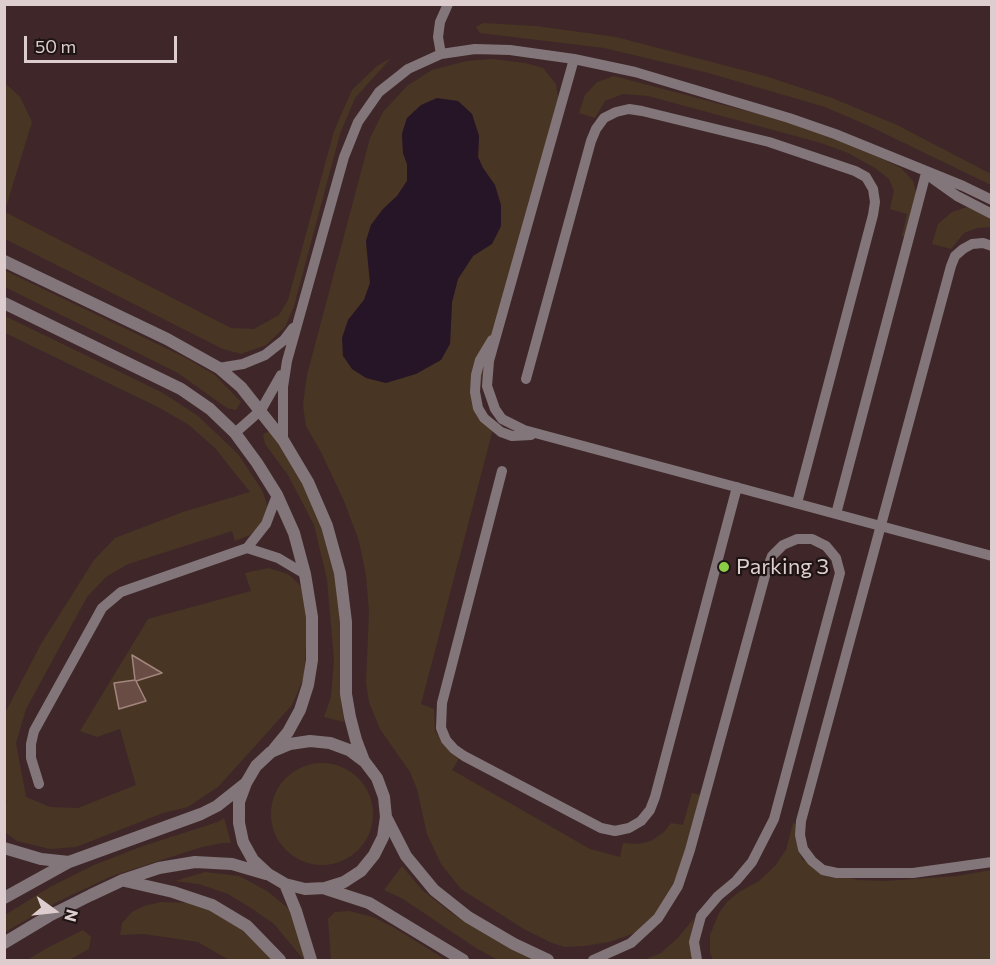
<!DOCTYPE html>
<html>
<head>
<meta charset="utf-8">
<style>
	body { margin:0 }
	#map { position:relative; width:996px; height:965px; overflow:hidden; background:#3f2729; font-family:Commissioner,sans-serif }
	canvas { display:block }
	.frame { position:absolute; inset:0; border:6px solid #ddcdce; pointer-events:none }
	.north { position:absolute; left:24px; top:881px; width:60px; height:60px; -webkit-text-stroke:4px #1f1414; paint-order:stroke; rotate:105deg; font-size:16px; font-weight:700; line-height:24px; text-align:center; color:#ddcdce }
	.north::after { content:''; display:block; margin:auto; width:21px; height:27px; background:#ddcdce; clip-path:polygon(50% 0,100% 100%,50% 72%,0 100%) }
	.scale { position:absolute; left:24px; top:36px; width:153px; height:27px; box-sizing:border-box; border:3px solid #ddcdce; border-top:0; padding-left:8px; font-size:18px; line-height:21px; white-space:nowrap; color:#ddcdce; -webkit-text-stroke:4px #1f1414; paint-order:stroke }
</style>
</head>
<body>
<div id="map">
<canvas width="996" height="965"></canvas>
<div class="frame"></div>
<div class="north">N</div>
<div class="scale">50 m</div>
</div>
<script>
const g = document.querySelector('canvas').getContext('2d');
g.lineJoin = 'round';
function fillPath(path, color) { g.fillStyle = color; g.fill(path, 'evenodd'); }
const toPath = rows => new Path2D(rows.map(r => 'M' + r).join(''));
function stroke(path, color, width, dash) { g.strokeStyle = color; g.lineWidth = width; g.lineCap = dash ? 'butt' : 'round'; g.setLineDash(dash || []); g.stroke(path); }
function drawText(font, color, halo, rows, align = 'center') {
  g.font = font + ' Commissioner,sans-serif'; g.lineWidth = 4.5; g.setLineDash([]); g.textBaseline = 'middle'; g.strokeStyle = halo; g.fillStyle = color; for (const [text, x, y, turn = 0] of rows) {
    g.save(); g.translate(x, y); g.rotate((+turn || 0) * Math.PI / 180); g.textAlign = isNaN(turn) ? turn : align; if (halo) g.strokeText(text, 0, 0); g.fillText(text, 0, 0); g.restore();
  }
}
fillPath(toPath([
	[483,23,536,26,616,37,765,76,832,98,897,125,991,174,991,185,869,126,825,107,705,72,604,48,480,33,476,27],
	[391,58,355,98,340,134,294,306,285,327,266,345,241,354,223,349,5,239,5,212,231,328,254,329,279,315,288,300,334,131,352,90,377,66],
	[492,59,525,63,543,68,556,84,558,98,477,398,493,429,421,704,434,709,435,731,445,745,461,755,452,770,590,849,620,857,623,843,639,844,651,841,664,832,671,823,683,825,692,793,705,796,681,886,641,931,609,942,584,946,565,947,552,943,524,929,461,889,441,864,427,834,417,789,410,772,380,729,369,702,366,683,369,612,366,575,359,541,344,501,321,452,306,426,303,405,307,375,370,138,383,112,407,86,432,70,467,61],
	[458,101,472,114,479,136,478,157,483,168,495,185,492,243,473,256,458,279,452,302,450,344,348,320,364,300,370,283,366,241,371,225,383,209,397,196,407,181,407,164,403,153,402,134,407,118],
	[614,76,822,131,901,168,913,181,918,199,909,237,902,236,907,214,890,209,894,191,889,179,875,168,848,153,821,143,648,96,623,94,605,101,595,118,579,113,585,95,597,82],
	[5,83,20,97,32,122,5,210],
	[967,207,991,214,991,227,977,228,964,233,951,249,932,244,938,224,952,212],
	[4,270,184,357,215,375,241,402,236,410,227,408,178,373,5,287],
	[5,316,163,393,198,416,238,454,262,490,268,508,264,522,250,535,235,541,232,531,128,564,106,577,87,597,26,709,16,743,26,797,50,807,78,808,136,785,120,729,97,737,80,731,148,619,251,591,245,573,268,568,288,574,301,586,308,609,304,677,292,705,218,787,188,807,163,813,76,847,50,849,17,841,5,832,5,803,7,802,5,797,5,713,41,644,94,560,115,538,183,512,250,492,215,448,189,425,160,408,5,333],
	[271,431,286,445,336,549,343,666,341,701,344,722,324,717,331,697,334,660,327,579,314,525,288,475,265,444,263,434],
	'271 814a51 51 0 1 1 102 0a51 51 0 1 1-102 0Z',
	[224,818,231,843,222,843,202,847,112,876,59,901,5,932,5,915,50,887,94,865,143,846,218,822],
	[793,823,803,826,798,848,802,859,826,871,857,880,885,881,957,876,991,870,991,960,713,960,710,953,710,935,719,913,727,902,739,892,759,881,775,866,786,850],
	[402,866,422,890,454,915,515,950,537,960,498,960,476,948,403,899,384,890],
	[205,872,239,876,267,891,288,908,300,931,306,960,304,960,274,924,251,908,228,894,199,884,175,881],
	[161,902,188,903,222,912,279,960,229,960,198,942,144,934,120,935,122,923,132,912,144,906],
	[349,911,373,917,393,927,446,960,331,960,328,919,335,912],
	[694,918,690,944,692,960,644,960,661,953,678,938],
	[83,930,91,937,89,949,69,960,27,960,47,948]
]), '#493523');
fillPath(toPath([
	[437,98,458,101,472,114,479,136,478,157,483,168,495,185,501,205,501,226,492,244,473,256,458,279,452,302,450,344,441,360,416,374,386,383,366,378,352,369,343,356,342,338,348,320,364,300,370,283,366,241,371,225,383,209,397,196,407,181,407,164,403,153,402,134,407,118,421,105]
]), '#261526');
const building = toPath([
	[132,655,162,673,136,681,146,701,119,709,114,683,135,680,132,655]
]);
fillPath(building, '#694d45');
stroke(building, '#a2867e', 1.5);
stroke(toPath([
	[441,54,438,37,440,22,448,4],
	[574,59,489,361,487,386,495,409,502,419,524,430,992,556],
	[933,179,957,196,992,214],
	[992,246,983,243,972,244,963,249,955,256,951,266,801,821,800,835,803,849,812,861,823,870,837,873,913,873,992,862],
	[492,340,480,360,476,375,475,392,478,408,484,418,501,432,512,436,531,435],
	[219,368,243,364,265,355,284,340,293,328],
	[526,379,591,141,596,129,604,118,616,112,629,109,642,111,769,142,855,171,866,177,873,189,875,202,873,215,797,503],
	[235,433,261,410,281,375],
	[283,440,283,387,287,361,344,157,358,122,379,92,408,69,441,54,475,49,510,50,574,59,635,72,789,118,835,134,963,186,992,200],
	[502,471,442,703,441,728,446,740,454,749,464,756,601,828,615,831,629,828,641,821,650,810,655,797,737,487],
	[836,514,926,173],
	[247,548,278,558,305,574],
	[39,784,31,758,31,744,34,731,102,608,121,592,247,548,266,524,277,495],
	[593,960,631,943,658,918,678,886,690,850,766,572,772,556,783,545,797,539,812,539,826,546,836,558,840,573,774,819,752,862,736,881,718,896,701,916,694,942,697,960]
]), '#82767b', 10);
stroke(toPath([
	[4,261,167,339,219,368,241,387,283,440,308,482,327,526,340,573,346,622,346,694,350,717,356,740,364,761],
	[4,303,181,389,210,409,235,433,257,463,277,495,294,533,305,574,312,617,312,660,308,685,300,710,288,732,274,749],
	[386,817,406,856,434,890,468,917,514,944,548,960],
	[4,848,41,859,69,862],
	[125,881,173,892,212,905,247,926,280,960],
	[285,884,296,911,311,960],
	[326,889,369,903,463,960],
	[4,898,69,862,201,814,217,806,246,783,256,766,271,752,290,744,310,741,330,743,349,750,365,762,377,778,384,797,386,817,383,837,374,855,361,871,344,882,325,888,305,889,285,884,268,874,253,860,243,842,239,823,239,802,246,783],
	[4,943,49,916,91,895,123,880,159,868,195,862,232,864,266,874]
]), '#82767b', 12);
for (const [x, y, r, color] of [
	[724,567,6,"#8cce45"]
]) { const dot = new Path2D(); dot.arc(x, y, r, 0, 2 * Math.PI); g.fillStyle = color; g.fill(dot); stroke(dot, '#1f1414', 2); }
drawText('22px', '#ddcdce', '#1f1414', [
	["Parking 3",736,567]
], 'left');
</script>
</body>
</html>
